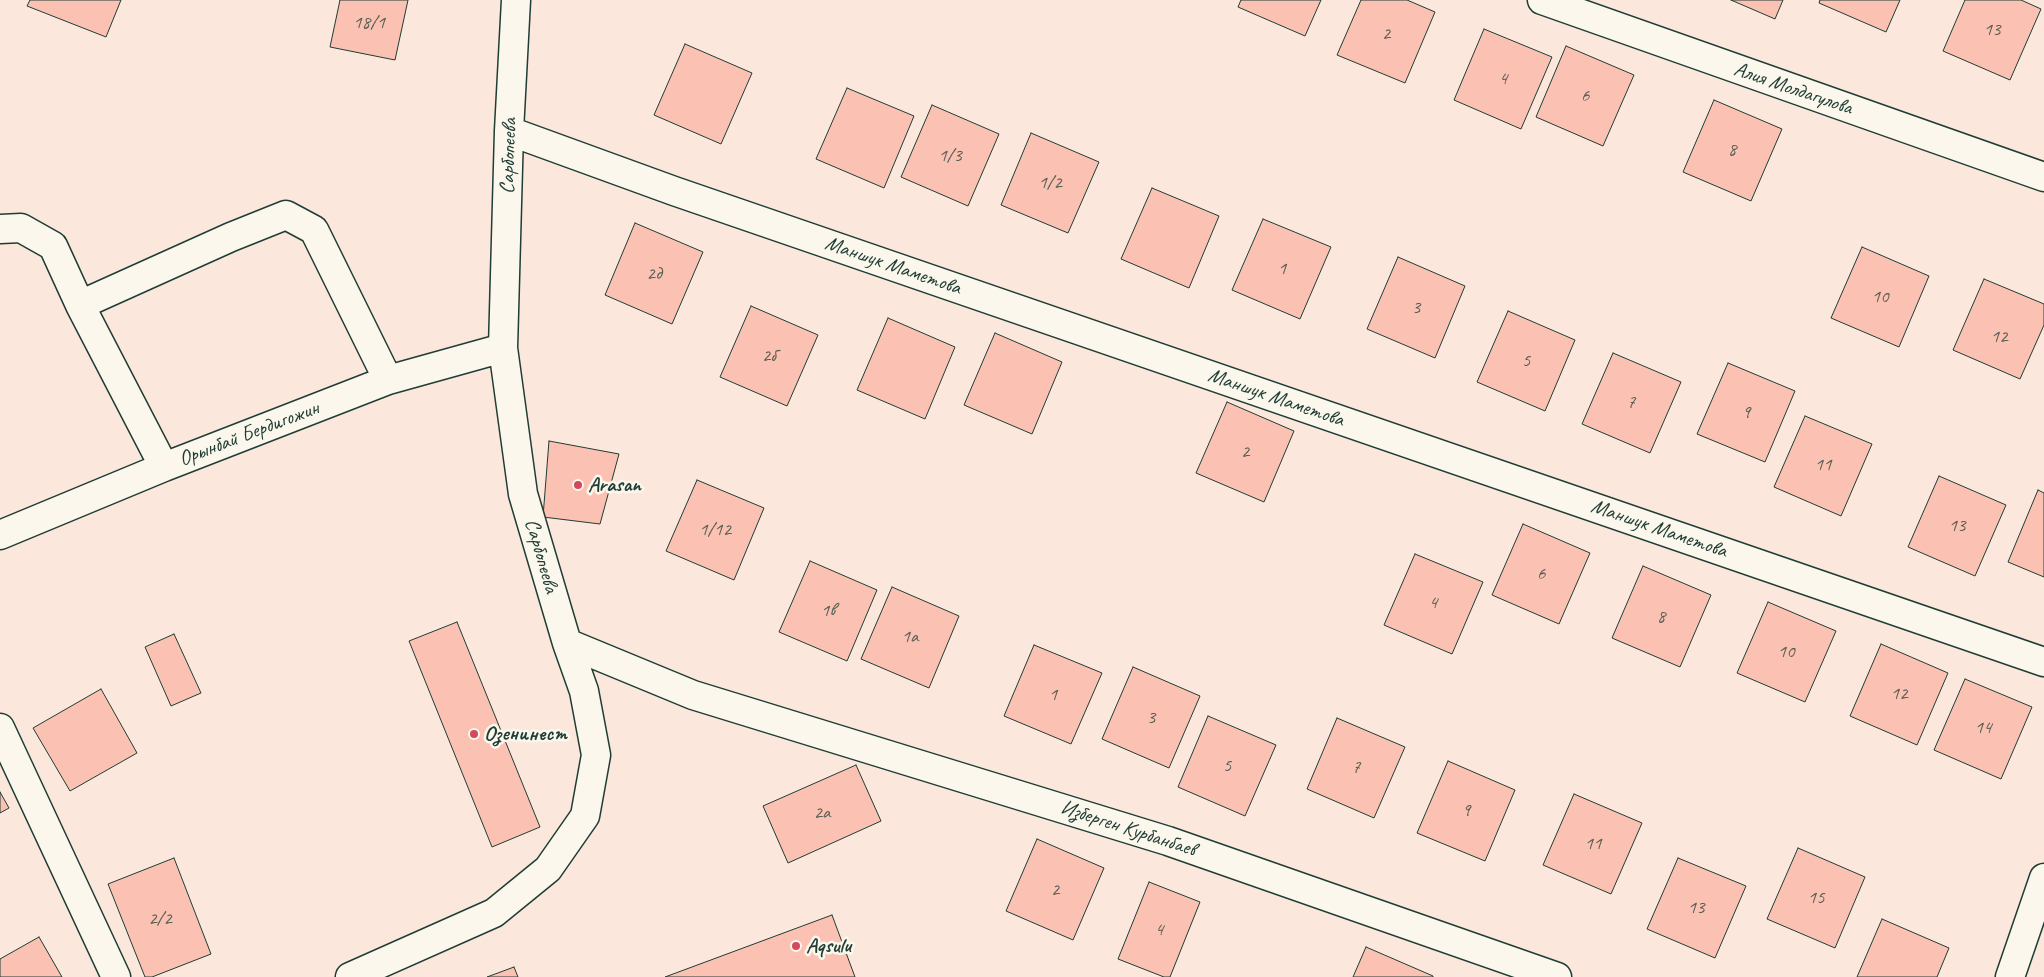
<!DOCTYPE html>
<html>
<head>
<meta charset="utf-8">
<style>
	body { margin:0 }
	canvas { display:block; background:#fbe7db }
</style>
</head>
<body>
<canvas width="2044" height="977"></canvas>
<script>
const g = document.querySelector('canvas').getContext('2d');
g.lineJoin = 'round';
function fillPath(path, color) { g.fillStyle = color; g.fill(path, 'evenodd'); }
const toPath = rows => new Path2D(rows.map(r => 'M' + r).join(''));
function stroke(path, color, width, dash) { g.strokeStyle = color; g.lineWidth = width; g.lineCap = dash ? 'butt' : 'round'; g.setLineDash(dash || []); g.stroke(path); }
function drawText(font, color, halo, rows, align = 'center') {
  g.font = font + ' Caveat,sans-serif'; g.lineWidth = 5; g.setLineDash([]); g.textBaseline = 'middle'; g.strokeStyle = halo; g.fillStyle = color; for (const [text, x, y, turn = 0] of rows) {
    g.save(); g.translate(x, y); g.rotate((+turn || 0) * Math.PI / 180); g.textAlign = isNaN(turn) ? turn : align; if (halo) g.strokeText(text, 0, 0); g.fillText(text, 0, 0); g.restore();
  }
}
const building = toPath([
	[30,0,121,0,106,37,27,6,30,0],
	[340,0,408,0,395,60,330,47,340,0],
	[1241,0,1321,0,1305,36,1238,7,1241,0],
	[1361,0,1407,0,1435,12,1405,83,1337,55,1361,0],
	[1731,0,1783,0,1775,19,1731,0],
	[1820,0,1900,0,1886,32,1819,3,1820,0],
	[1965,0,2021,0,2041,9,2010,80,1943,51,1965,0],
	[1484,29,1552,57,1521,129,1454,100,1484,29],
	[685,44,752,73,721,144,654,115,685,44],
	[1566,46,1634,75,1603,146,1536,117,1566,46],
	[847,88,914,116,884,188,816,159,847,88],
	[1714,100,1782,129,1751,201,1683,172,1714,100],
	[932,105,999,134,968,206,901,177,932,105],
	[1031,133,1099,162,1068,233,1001,205,1031,133],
	[1152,188,1219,216,1189,288,1121,259,1152,188],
	[1263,219,1331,247,1300,319,1232,290,1263,219],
	[635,223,703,252,672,324,605,295,635,223],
	[1862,247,1929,276,1899,347,1831,318,1862,247],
	[1398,257,1465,286,1435,358,1367,329,1398,257],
	[1984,279,2044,304,2044,325,2020,379,1953,350,1984,279],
	[751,306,818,335,787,406,720,377,751,306],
	[1508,311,1575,340,1545,411,1477,382,1508,311],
	[888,318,955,347,925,419,857,390,888,318],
	[995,333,1062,362,1032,434,964,405,995,333],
	[1613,353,1681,382,1650,453,1582,424,1613,353],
	[1728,363,1795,391,1765,462,1697,434,1728,363],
	[1227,402,1294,431,1264,502,1196,473,1227,402],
	[1805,416,1872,444,1841,516,1774,487,1805,416],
	[549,441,619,454,600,524,543,517,549,441],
	[1939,476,2006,505,1975,576,1908,547,1939,476],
	[697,480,764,508,734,580,666,551,697,480],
	[2038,490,2044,493,2044,577,2008,562,2038,490],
	[1523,524,1590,553,1559,624,1492,595,1523,524],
	[1415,554,1483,582,1452,654,1384,625,1415,554],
	[810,561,877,590,847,661,779,632,810,561],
	[1643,566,1711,595,1680,667,1612,638,1643,566],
	[892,587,959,616,929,688,861,659,892,587],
	[1768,602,1836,631,1805,702,1737,673,1768,602],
	[457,622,540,827,492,847,409,641,457,622],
	[174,634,201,693,171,706,145,647,174,634],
	[1881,644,1948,673,1917,745,1850,716,1881,644],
	[1034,645,1102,673,1071,744,1004,716,1034,645],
	[1133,667,1200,696,1169,768,1102,739,1133,667],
	[1965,679,2032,707,2001,779,1934,750,1965,679],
	[101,689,137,753,70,791,33,728,101,689],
	[1208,716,1276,745,1245,816,1178,787,1208,716],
	[1337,718,1405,747,1374,818,1307,789,1337,718],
	[1448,761,1515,790,1485,861,1417,833,1448,761],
	[856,765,881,821,788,863,763,806,856,765],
	[0,792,9,808,0,813,0,792],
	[1574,794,1642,823,1611,894,1543,865,1574,794],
	[1037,839,1104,868,1073,940,1006,911,1037,839],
	[1798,848,1865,877,1835,948,1767,919,1798,848],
	[174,858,211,954,152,977,145,977,108,884,174,858],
	[1678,858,1746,886,1715,958,1647,929,1678,858],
	[1149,882,1200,902,1170,977,1164,977,1118,959,1149,882],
	[832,915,855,977,665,977,832,915],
	[1882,919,1949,948,1937,977,1857,977,1882,919],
	[39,937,62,977,0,977,0,959,39,937],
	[1366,947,1433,976,1433,977,1353,977,1366,947],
	[514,967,518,977,487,977,514,967]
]);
fillPath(building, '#fbc1b2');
stroke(building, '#1f3d34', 1);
const minor = toPath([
	[1542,0,2044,177],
	[509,131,674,191,2044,662],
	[0,229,21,228,53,246,80,305,231,237,286,215,314,230,388,380],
	[80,305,164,467],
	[0,535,164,467,388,380,503,348],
	[567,643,693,695,1168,841,1557,977],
	[0,728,116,977],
	[350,977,494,913,548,869,585,816,596,755,584,691,567,643,523,494,503,348,509,131,516,0],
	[2010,977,2044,878]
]);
stroke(minor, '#1f3d34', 31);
stroke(minor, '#fbf7ec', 28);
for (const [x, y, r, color] of [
	[578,485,5,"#d1495b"],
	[474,734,5,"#d1495b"],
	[796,946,5,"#d1495b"]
]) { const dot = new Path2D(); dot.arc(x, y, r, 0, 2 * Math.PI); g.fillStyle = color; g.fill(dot); stroke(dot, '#fbf7ec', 2); }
drawText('19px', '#565e54', null, [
	["18/1",369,23],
	["13",1992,30],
	["2",1386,34],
	["4",1503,79],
	["6",1585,96],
	["8",1732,150],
	["1/3",950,156],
	["1/2",1050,183],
	["1",1282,269],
	["2д",654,274],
	["10",1880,297],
	["3",1416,308],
	["12",1999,337],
	["2б",769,356],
	["5",1526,361],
	["7",1631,403],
	["9",1746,413],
	["2",1245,452],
	["11",1823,465],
	["13",1957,526],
	["1/12",715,530],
	["6",1541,574],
	["4",1433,603],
	["1в",828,611],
	["8",1661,617],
	["1а",910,637],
	["10",1786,652],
	["12",1899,694],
	["1",1053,695],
	["3",1151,718],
	["14",1983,728],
	["5",1227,766],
	["7",1356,768],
	["9",1466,811],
	["2а",822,813],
	["11",1593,844],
	["2",1055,890],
	["15",1816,898],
	["13",1696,908],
	["2/2",160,919],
	["4",1159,930]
]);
drawText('21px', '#1f3d34', '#fbf7ec', [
	["Алия Молдагулова",1793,89,19],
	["Сарбопеева",509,156,-88],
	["Маншук Маметова",893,266,19],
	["Маншук Маметова",1276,398,19],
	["Орынбай Бердигожин",249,434,-21],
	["Маншук Маметова",1659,529,19],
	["Сарбопеева",541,556,74],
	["Изберген Курбанбаев",1128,829,18]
]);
drawText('bold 21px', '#1f3d34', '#fbf7ec', [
	["Arasan",588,485],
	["Озенинест",484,734],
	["Aqsulu",806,946]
], 'left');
</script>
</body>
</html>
